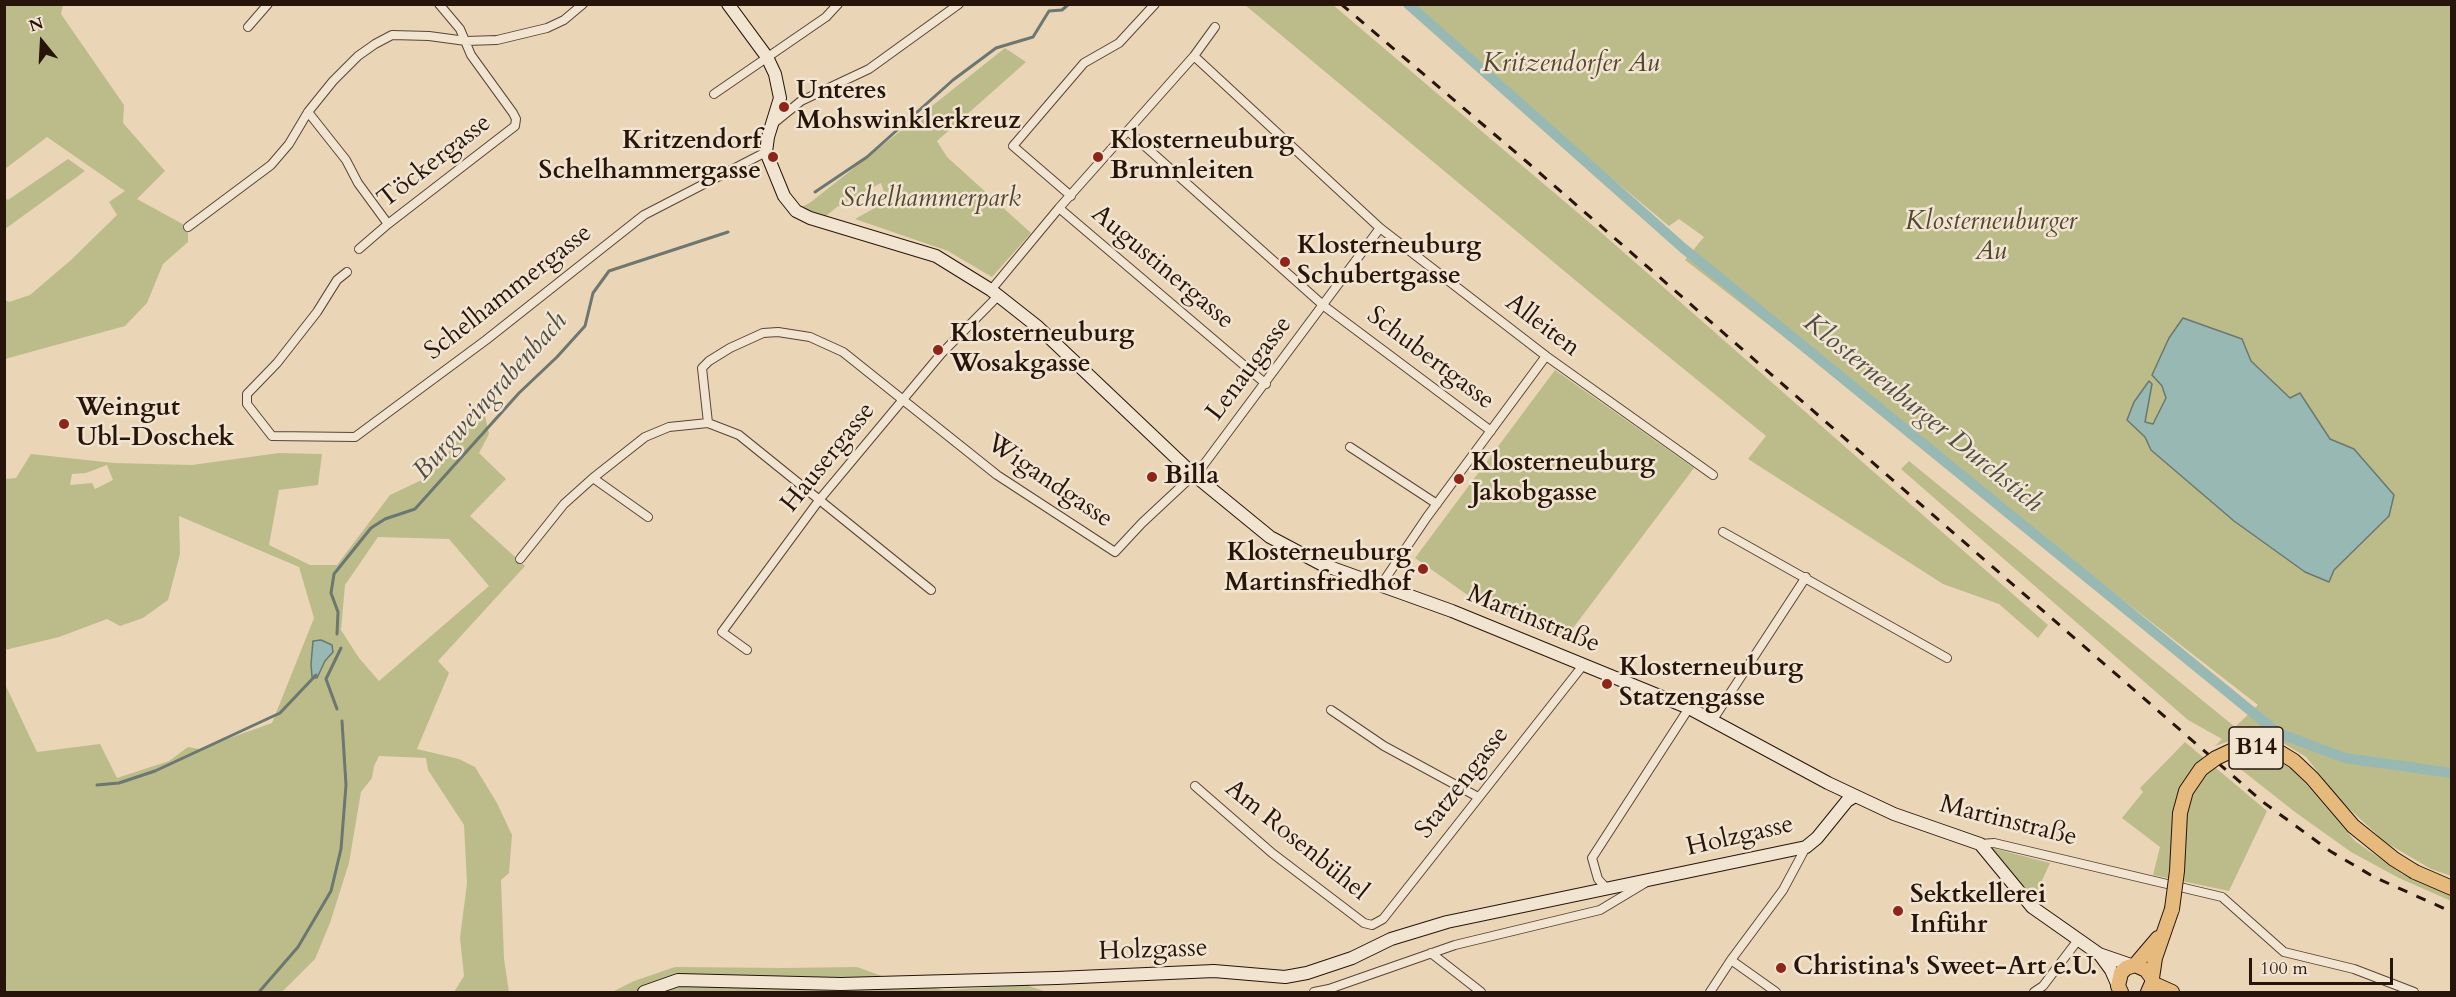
<!DOCTYPE html>
<html>
<head>
<meta charset="utf-8">
<style>
	body { margin:0 }
	#map { position:relative; width:2456px; height:997px; overflow:hidden; background:#ead5b7; font-family:Cardo,serif }
	canvas { display:block }
	.frame { position:absolute; inset:0; border:6px solid #27150b; pointer-events:none }
	.north { position:absolute; left:12px; top:12px; width:60px; height:60px; -webkit-text-stroke:4px #f1e4d0; paint-order:stroke; rotate:342deg; font-size:16px; font-weight:700; line-height:24px; text-align:center; color:#27150b }
	.north::after { content:''; display:block; margin:auto; width:21px; height:27px; background:#27150b; clip-path:polygon(50% 0,100% 100%,50% 72%,0 100%) }
	.scale { position:absolute; left:2249px; top:958px; width:144px; height:27px; box-sizing:border-box; border:3px solid #27150b; border-top:0; padding-left:8px; font-size:18px; line-height:21px; white-space:nowrap; color:#27150b; -webkit-text-stroke:4px #f1e4d0; paint-order:stroke }
</style>
</head>
<body>
<div id="map">
<canvas width="2456" height="997"></canvas>
<div class="frame"></div>
<div class="north">N</div>
<div class="scale">100 m</div>
</div>
<script>
const g = document.querySelector('canvas').getContext('2d');
g.lineJoin = 'round';
function fillPath(path, color) { g.fillStyle = color; g.fill(path, 'evenodd'); }
const toPath = rows => new Path2D(rows.map(r => 'M' + r).join(''));
function stroke(path, color, width, dash) { g.strokeStyle = color; g.lineWidth = width; g.lineCap = dash ? 'butt' : 'round'; g.setLineDash(dash || []); g.stroke(path); }
function drawText(font, color, halo, rows, align = 'center') {
  g.font = font + ' Cardo,serif'; g.lineWidth = 5; g.setLineDash([]); g.textBaseline = 'middle'; g.strokeStyle = halo; g.fillStyle = color; for (const [text, x, y, turn = 0] of rows) {
    g.save(); g.translate(x, y); g.rotate((+turn || 0) * Math.PI / 180); g.textAlign = isNaN(turn) ? turn : align; if (halo) g.strokeText(text, 0, 0); g.fillText(text, 0, 0); g.restore();
  }
}
fillPath(toPath([
	[5,5,63,5,61,14,124,105,123,123,165,171,137,199,188,227,188,242,163,264,147,303,125,326,5,359,5,300,9,302,30,295,71,260,117,215,109,202,125,191,47,137,5,169],
	[1245,5,1333,5,1604,235,2048,625,2038,638,1999,604,1943,584,1748,459,1766,436,1593,295],
	[1410,5,2451,5,2451,876,2431,869,2385,842,2341,801,2306,757,2283,743,2263,738,2236,739,2215,746,2222,739,2188,720,1901,469,1909,461,2235,727,2258,705,1685,260,1704,237,1679,219,1669,226,1561,136],
	[2184,318,2242,339,2251,361,2290,398,2301,393,2330,439,2354,449,2389,516,2334,570,2329,581,2234,521,2151,450,2145,437,2134,401,2149,381,2152,384,2145,422,2153,425,2166,398,2162,387,2152,375,2169,338],
	[1005,48,1026,62,937,141,947,157,1031,233,992,277,948,251,855,219,887,201,881,183,837,207,826,216,814,215,800,208,811,202],
	[68,159,85,171,5,229,5,198,8,200],
	[1555,370,1694,468,1564,640,1486,608,1415,558],
	[483,407,489,434,479,453,506,479,470,516,525,566,438,661,449,673,417,749,459,759,475,767,497,803,512,835,509,873,501,880,504,959,509,992,454,992,464,976,460,938,467,883,464,825,428,770,426,758,379,756,374,766,372,778,361,792,349,863,330,923,315,959,282,992,5,992,4,682,37,752,100,744,117,778,169,761,188,747,199,749,272,723,314,618,299,567,179,516,180,554,168,600,143,618,120,626,107,619,59,637,5,650,5,479,16,478,31,454,114,463,192,465,279,453,322,454,318,485,279,490,269,545,310,565,337,565,390,495,430,476],
	[107,465,113,480,95,489,92,483,70,485,72,474,86,473],
	[378,537,449,539,489,586,379,681,359,658,341,630,345,585],
	[2185,742,2267,811,2229,891,2153,875,2160,847,2122,818,2143,792,2140,788],
	[2244,756,2273,759,2294,770,2355,841,2402,874,2451,895,2451,901,2399,878,2351,852,2295,812,2229,760],
	[1988,847,2050,863,2034,898],
	[675,967,784,968,857,967,882,976,944,990,1026,985,1044,991,612,992,634,981]
]), '#bcbc8a');
const water = toPath([
	[2183,318,2242,339,2251,361,2290,398,2300,393,2330,439,2354,449,2394,495,2389,516,2334,570,2329,582,2305,572,2234,521,2151,450,2145,437,2127,420,2134,402,2149,381,2152,384,2145,422,2153,424,2166,398,2162,386,2152,375,2169,338,2183,318],
	[321,640,332,645,333,652,325,661,317,678,315,678,312,677,311,664,313,641,321,640]
]);
fillPath(water, '#98b8b3');
stroke(water, '#6b7770', 1.5);
stroke(toPath([
	[815,192,867,157,953,80,996,48,1033,37,1049,11,1062,10,1069,4],
	[337,634,338,612,331,593,334,574,371,528,385,519,415,509,519,393,557,357,585,326,593,293,609,271,728,232],
	[337,709,326,679,341,648],
	[97,785,119,783,155,771,280,713,316,675],
	[259,992,298,947,331,891,341,849,346,785,342,721]
]), '#6b7770', 3);
stroke(toPath([
	[1408,4,1683,248,2278,733,2345,758,2452,773]
]), '#98b8b3', 10);
const street = toPath([
	[248,27,268,4],
	[1194,56,1380,228,1546,356,1713,475],
	[714,94,826,17,838,4],
	[308,112,346,160,358,183,388,224],
	[774,123,801,101,869,69,959,4],
	[1128,131,1324,306,1491,431],
	[1071,196,1013,146,1084,63,1119,43,1155,4],
	[1059,208,1266,384],
	[188,227,271,165,289,144,308,112,333,81,358,56,375,44,392,35,429,36,466,41,497,40,547,28,564,20,583,4],
	[359,249,388,224,515,126,516,119,513,113,471,55,460,29,439,4],
	[347,272,337,280,317,312,277,363,247,394,247,404,272,436,355,437,486,340,644,215,766,152],
	[991,290,1059,208,1194,56,1215,27],
	[708,423,702,368,709,361,730,348,763,333,778,332,810,337,843,352,997,475,1115,552,1142,523,1202,467,1380,228],
	[1350,447,1437,504],
	[593,478,648,517],
	[1723,532,1947,658],
	[520,559,564,504,593,478,645,437,669,427,708,423,739,435,931,590],
	[1381,585,1427,517,1546,356],
	[747,650,722,632,820,499,941,354,999,295],
	[1331,710,1384,746,1478,797],
	[1712,721,1806,577],
	[1195,786,1272,853,1364,923,1372,925,1383,919,1584,664],
	[1980,844,1994,843,2222,897,2284,952,2354,969,2414,992],
	[1607,889,1598,879,1592,858,1689,708],
	[1431,953,1481,992],
	[1731,960,1776,992],
	[1314,992,1329,989,1455,945,1600,910,1645,883],
	[1710,992,1731,960,1783,890,1806,847],
	[2034,992,2043,986,2078,940]
]);
const secondary = toPath([
	[728,4,767,57,775,74,780,98,768,137,766,152,784,196,796,211,810,218,936,256,991,290,1038,327,1193,474,1270,537,1321,564,1452,611,1689,708,1828,783,1894,814,1980,844,2032,907,2099,954,2131,965],
	[2100,955,2111,970,2118,986],
	[644,992,678,980,841,984,1057,978,1214,971,1285,977,1307,973,1352,958,1391,939,1447,922,1806,847,1817,838,1847,801,1855,796]
]);
const primary = toPath([
	[2415,872,2452,888],
	[2135,965,2158,938],
	[2152,978,2155,958,2172,909],
	[2152,983,2172,992],
	[2121,992,2118,986,2121,973,2126,968,2135,965,2146,970,2152,978,2152,983,2148,992]
]);
stroke(street, '#584536', 10);
stroke(secondary, '#27150b', 14);
stroke(primary, '#27150b', 16);
stroke(street, '#f1e4d0', 8);
stroke(secondary, '#f1e4d0', 12);
stroke(primary, '#e5ba7c', 14);
stroke(toPath([
	[1341,4,1527,162,2263,802,2330,851,2374,877,2452,912]
]), '#27150b', 3, [10, 10]);
const primaryBridge = toPath([
	[2172,909,2177,871,2180,813,2186,791,2201,769,2216,758,2233,750,2247,747,2281,753,2294,761,2312,778,2353,826,2394,859,2415,872]
]);
stroke(primaryBridge, '#27150b', 16, []);
stroke(primaryBridge, '#e5ba7c', 14);
for (const [x, y, r, color] of [
	[784,107,6,"#8f2418"],
	[773,157,6,"#8f2418"],
	[1098,157,6,"#8f2418"],
	[1285,262,6,"#8f2418"],
	[938,350,6,"#8f2418"],
	[64,424,6,"#8f2418"],
	[1152,477,6,"#8f2418"],
	[1459,479,6,"#8f2418"],
	[1423,569,6,"#8f2418"],
	[1607,684,6,"#8f2418"],
	[1898,911,6,"#8f2418"],
	[1781,968,6,"#8f2418"]
]) { const dot = new Path2D(); dot.arc(x, y, r, 0, 2 * Math.PI); g.fillStyle = color; g.fill(dot); stroke(dot, '#f1e4d0', 2); }
for (const [x, y, w] of [
	[2256,748,54]
]) { const box = new Path2D(); box.roundRect(x - w / 2, y - 21, w, 42, 4.5); g.fillStyle = '#f1e4d0'; g.fill(box); stroke(box, '#27150b', 1.5); }
drawText('bold 24px', '#27150b', null, [
	["B14",2256,748]
]);
drawText('italic 26px', '#544731', '#f1e4d0', [
	["Kritzendorfer Au",1571,65],
	["Schelhammerpark",931,200],
	["Klosterneuburger",1991,223],
	["Au",1991,253]
]);
drawText('bold 26px', '#27150b', '#f1e4d0', [
	["Unteres",796,92],
	["Mohswinklerkreuz",796,122],
	["Kritzendorf",761,142,"right"],
	["Schelhammergasse",761,172,"right"],
	["Klosterneuburg",1110,142],
	["Brunnleiten",1110,172],
	["Klosterneuburg",1297,247],
	["Schubertgasse",1297,277],
	["Klosterneuburg",950,335],
	["Wosakgasse",950,365],
	["Weingut",76,409],
	["Ubl-Doschek",76,439],
	["Klosterneuburg",1471,464],
	["Jakobgasse",1471,494],
	["Billa",1164,477],
	["Klosterneuburg",1411,554,"right"],
	["Martinsfriedhof",1411,584,"right"],
	["Klosterneuburg",1619,669],
	["Statzengasse",1619,699],
	["Sektkellerei",1910,896],
	["Inführ",1910,926],
	["Christina's Sweet-Art e.U.",1793,968]
], 'left');
drawText('26px', '#27150b', '#f1e4d0', [
	["Töckergasse",435,162,-38],
	["Augustinergasse",1162,268,40],
	["Schelhammergasse",509,293,-38],
	["Alleiten",1542,326,37],
	["Schubertgasse",1430,359,37],
	["Lenaugasse",1250,369,-53],
	["Hausergasse",829,458,-51],
	["Wigandgasse",1049,482,34],
	["Martinstraße",1533,620,22],
	["Statzengasse",1463,783,-52],
	["Martinstraße",2008,822,14],
	["Holzgasse",1740,837,-13],
	["Am Rosenbühel",1296,841,39],
	["Holzgasse",1153,951,-2]
]);
drawText('italic 27px', '#4f4e46', '#f1e4d0', [
	["Burgweingrabenbach",491,397,-48],
	["Klosterneuburger Durchstich",1922,414,39]
]);
</script>
</body>
</html>
